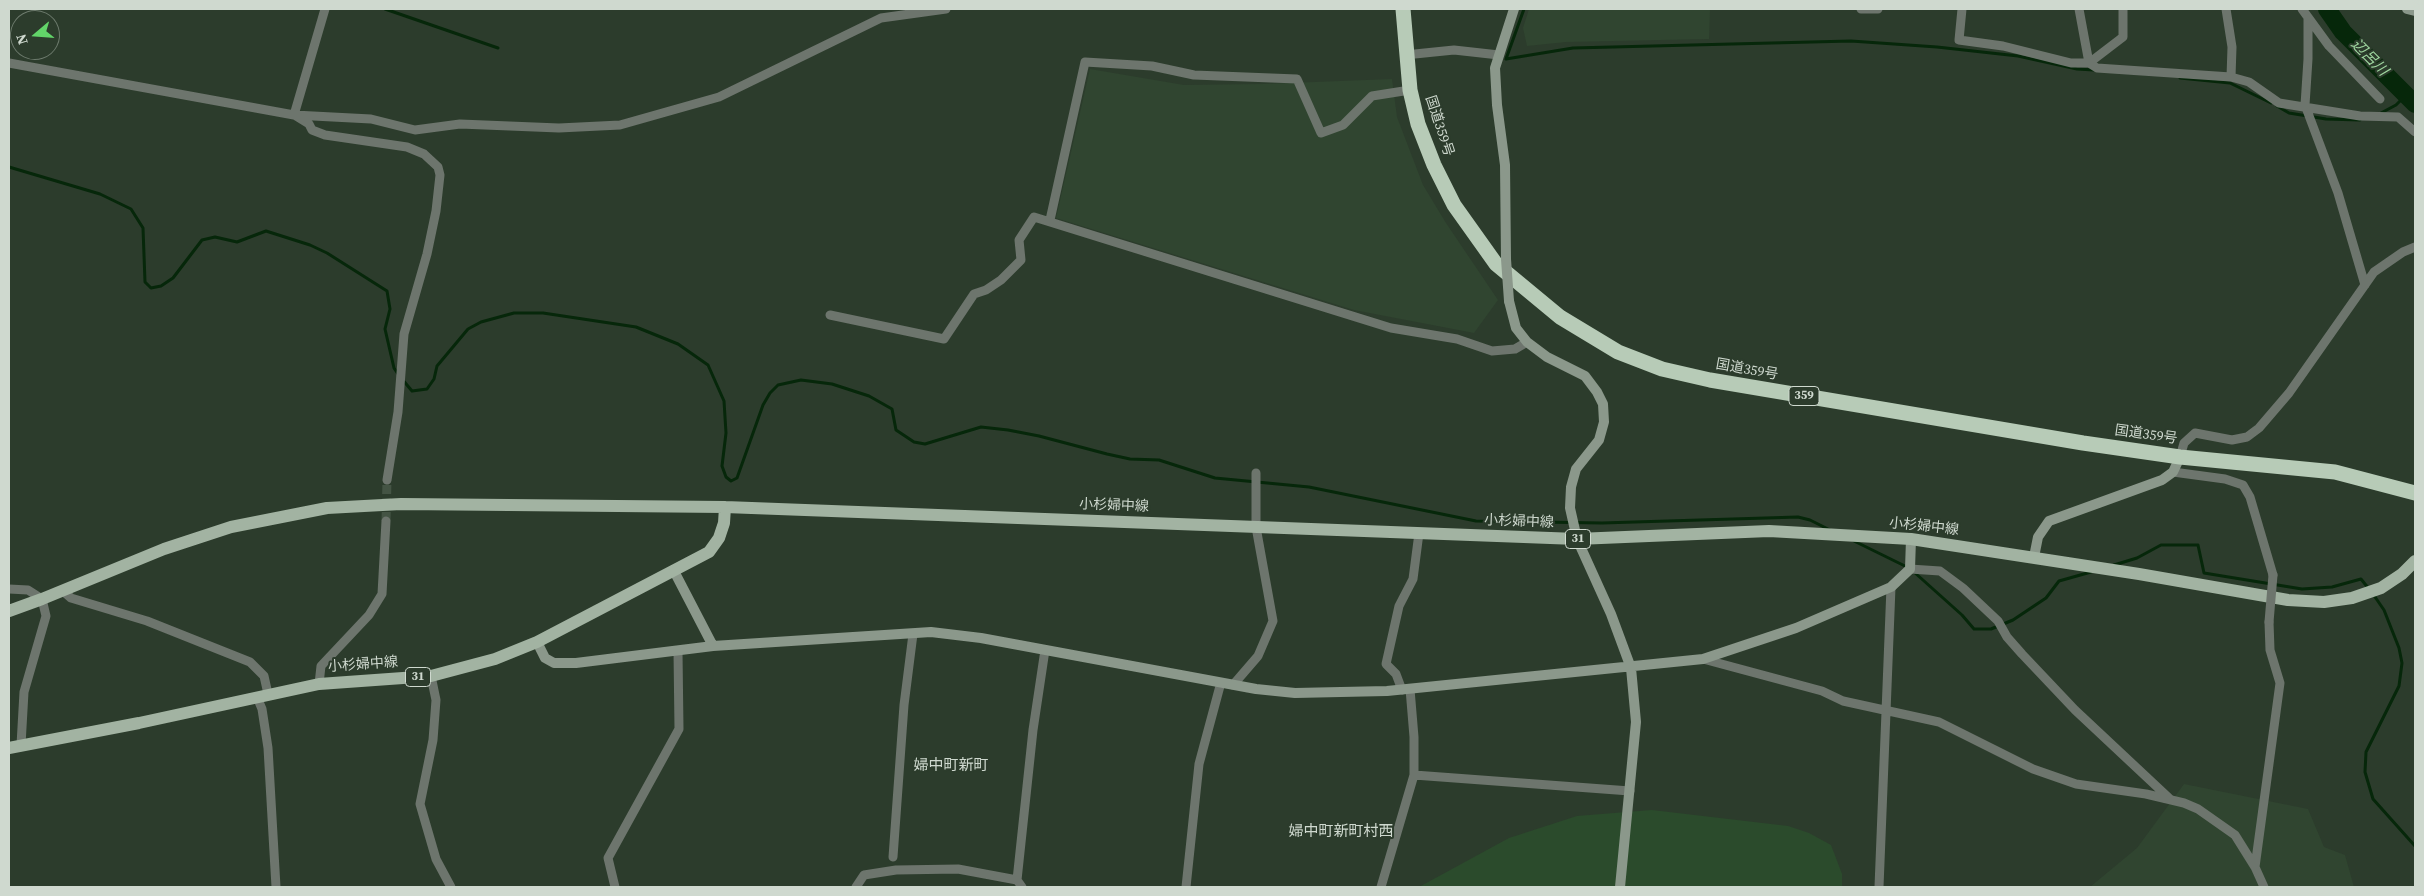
<!DOCTYPE html>
<html>
<head>
<meta charset="utf-8">
<style>
	body { margin:0 }
	#map { position:relative; width:2424px; height:896px; overflow:hidden; background:#2c3c2c; font-family:"Source Serif 4",serif }
	canvas { display:block }
	.frame { position:absolute; inset:0; border:10px solid #cfd9cf; pointer-events:none }
	.north { position:absolute; left:10px; top:10px; width:50px; height:50px; box-sizing:border-box; background:#2c3c2c; border:1px solid #6d7b6d; border-radius:50%; rotate:252deg; font-size:14px; font-weight:700; line-height:20px; text-align:center; color:#cfd9cf }
	.north::after { content:''; display:block; margin:auto; width:18px; height:22px; background:#62d469; clip-path:polygon(50% 0,100% 100%,50% 72%,0 100%) }
</style>
</head>
<body>
<div id="map">
<canvas width="2424" height="896"></canvas>
<div class="frame"></div>
<div class="north">N</div>
</div>
<script>
const g = document.querySelector('canvas').getContext('2d');
g.lineJoin = 'round';
function fillPath(path, color) { g.fillStyle = color; g.fill(path, 'evenodd'); }
const toPath = rows => new Path2D(rows.map(r => 'M' + r).join(''));
function stroke(path, color, width, dash) { g.strokeStyle = color; g.lineWidth = width; g.lineCap = dash ? 'butt' : 'round'; g.setLineDash(dash || []); g.stroke(path); }
function drawText(font, color, halo, rows, align = 'center') {
  g.font = font + ' "Source Serif 4","Noto Sans JP",serif'; g.lineWidth = 4; g.setLineDash([]); g.textBaseline = 'middle'; g.strokeStyle = halo; g.fillStyle = color; for (const [text, x, y, turn = 0] of rows) {
    g.save(); g.translate(x, y); g.rotate((+turn || 0) * Math.PI / 180); g.textAlign = isNaN(turn) ? turn : align; if (halo) g.strokeText(text, 0, 0); g.fillText(text, 0, 0); g.restore();
  }
}
fillPath(toPath([
	[1529,9,1710,9,1709,39,1566,42,1527,46,1523,28],
	[1090,69,1184,85,1263,84,1392,79,1397,117,1423,185,1446,223,1498,300,1474,333,1354,310,1056,218],
	[2184,784,2308,809,2324,847,2345,855,2354,887,2090,887,2137,848]
]), '#304530');
fillPath(toPath([
	[1652,810,1788,826,1809,833,1831,845,1842,874,1842,887,1419,887,1509,838,1577,816]
]), '#2b4b2c');
stroke(toPath([
	[385,9,498,48],
	[1524,9,1506,59,1573,48,1851,41,1937,47,2018,56,2077,69,2094,70],
	[2180,78,2230,83,2271,103],
	[2277,106,2289,113,2326,119,2360,120],
	[2381,113,2396,105,2406,95],
	[9,167,100,194,131,209,143,228,145,282,151,288,161,286,173,278,202,240,215,237,237,242,266,231,310,245,327,253,387,291,390,309,385,329,394,368,398,374],
	[402,379,412,391,427,389,434,379,437,366,468,329,481,322,514,313,543,313,636,327,678,344,708,365,724,401,726,433,722,466,726,477,731,481,737,478,763,405,770,393,778,385,801,380,832,384,869,396,892,409,896,430,914,442,925,444,981,427,1008,430,1039,436,1107,454,1130,459,1159,460,1215,478,1309,487,1476,521,1602,523,1798,517,1810,520,1830,530],
	[1854,541,1909,568],
	[2114,565,2137,558,2161,545,2198,545,2204,573,2302,589,2332,587,2361,579,2369,589],
	[1914,572,1962,615,1974,629,1991,629,2013,620,2046,598,2059,581,2091,572],
	[2373,594,2384,610,2399,648,2402,663,2399,686,2366,752,2365,772,2373,799,2415,846]
]), '#06270a', 3);
stroke(toPath([
	[2327,9,2343,32,2415,104]
]), '#06270a', 18);
stroke(toPath([
	[386,521,387,480]
]), '#445444', 9, [9, 4.5]);
stroke(toPath([
	[1861,9,1878,9],
	[1962,9,1959,40,2003,46,2071,63,2089,63,2079,9],
	[2123,9,2123,37,2089,63,2097,68,2231,77,2232,47,2226,9],
	[2302,9,2329,46,2380,99],
	[2308,18,2308,59,2305,105,2338,193,2365,285],
	[1405,55,1454,50,1499,55],
	[9,63,294,115,371,119,415,130,460,124,559,128,620,125,719,97,881,18,946,9],
	[2231,77,2249,82,2279,103,2360,116,2398,117,2415,132],
	[294,115,325,9],
	[296,116,309,124,312,130,325,135,407,147,424,154,438,167,440,175,436,211,427,254,404,334,398,412,387,480],
	[1050,220,1085,62,1152,66,1194,75,1297,79,1321,133,1343,125,1372,96,1410,90],
	[830,315,944,339,974,294,986,290,1001,280,1021,260,1019,240,1034,217,1391,328,1457,339,1492,351,1515,349,1527,342],
	[2180,457,2184,443,2195,433,2232,440,2247,437,2259,428,2289,393,2374,272,2403,252,2415,247],
	[2173,472,2225,479,2243,485,2250,497,2273,575],
	[1910,569,1940,571,1963,588,1998,621,2007,637,2022,654,2075,710,2170,799],
	[9,589,28,590,42,599,46,616,24,692,21,745],
	[63,591,71,598,147,621,250,662,264,676,268,694],
	[1703,659,1822,691,1843,701,1939,722,2033,769,2076,784,2146,794,2184,803,2198,809,2235,835,2255,867,2264,887],
	[431,676,436,700,433,740,420,804,436,859,451,887],
	[319,684,321,666,369,615,382,594,386,521],
	[1233,685,1258,656,1273,621,1256,527,1256,473],
	[1410,689,1414,737,1414,775],
	[1402,690,1396,674,1386,664,1399,606,1413,579,1419,533],
	[257,697,262,709,268,748,276,887],
	[893,857,904,705,913,634],
	[2255,867,2280,683,2270,650,2269,622],
	[615,887,608,858,679,729,678,652],
	[856,887,864,875,896,870,958,869,1017,880],
	[1022,887,1017,880,1033,730,1045,650],
	[1186,887,1199,764,1220,686],
	[1381,887,1414,775,1630,791],
	[1879,887,1891,587]
]), '#6d756d', 9);
stroke(toPath([
	[2407,9,2415,11],
	[1506,259,1505,165,1497,105,1495,68,1514,9],
	[1509,301,1516,328,1527,342,1547,357,1585,376,1597,392,1603,404,1604,422,1599,440,1576,469,1571,487,1570,508,1577,539,1611,614,1631,668,1636,722,1620,887],
	[2034,557,2038,537,2049,521,2162,480,2173,472,2180,457],
	[674,571,713,646],
	[537,642,545,658,554,663,576,663,713,646,931,632,981,638,1256,689,1295,693,1387,691,1703,659,1796,628,1891,587,1910,569,1911,539]
]), '#8b988b', 10);
stroke(toPath([
	[9,611,42,599,164,549,231,527,327,508,401,504,725,507,1577,539,1769,531,1911,539,2139,574,2288,600,2324,602,2352,598,2381,588,2402,574,2415,561],
	[9,748,139,723,319,684,431,676,495,659,537,642,709,552,719,538,724,523,725,507]
]), '#a2b3a2', 12);
stroke(toPath([
	[1403,9,1410,90,1418,124,1434,165,1454,205,1496,264,1560,317,1618,352,1662,369,1710,380,2083,443,2180,457,2335,472,2415,493]
]), '#b7cbb7', 15);
stroke(toPath([
	[2269,622,2273,575]
]), '#6d756d', 9);
stroke(toPath([
	[1506,259,1509,301]
]), '#8b988b', 10);
for (const [x, y, w] of [
	[1804,396,30],
	[1578,539,25],
	[418,677,25]
]) { const box = new Path2D(); box.roundRect(x - w / 2, y - 9.5, w, 19, 4); g.fillStyle = '#2c3c2c'; g.fill(box); stroke(box, '#cfd9cf', 1); }
drawText('bold 12px', '#cfd9cf', null, [
	["359",1804,396],
	["31",1578,539],
	["31",418,677]
]);
drawText('14px', '#cfd9cf', '#2c3c2c', [
	["国道359号",1439,126,72],
	["国道359号",1747,370,10],
	["国道359号",2146,435,8],
	["小杉婦中線",1114,506,2],
	["小杉婦中線",1519,522,2],
	["小杉婦中線",1924,527,6],
	["小杉婦中線",363,665,-4]
]);
drawText('italic 15px', '#a0d8a1', '#2c3c2c', [
	["辺呂川",2369,58,45]
]);
drawText('15px', '#cfd9cf', '#2c3c2c', [
	["婦中町新町",951,766],
	["婦中町新町村西",1341,832]
]);
</script>
</body>
</html>
